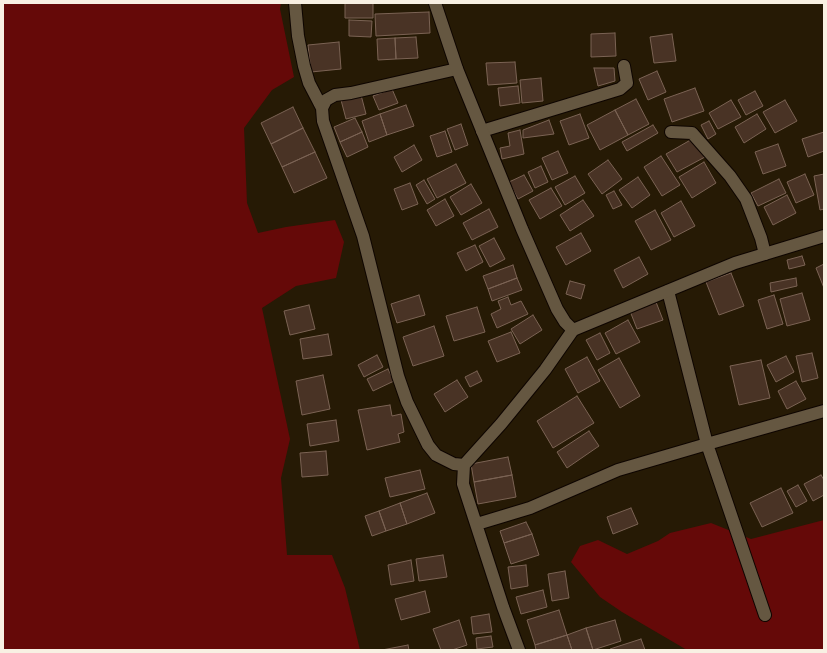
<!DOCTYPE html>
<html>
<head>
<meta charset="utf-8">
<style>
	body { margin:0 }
	#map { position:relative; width:827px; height:653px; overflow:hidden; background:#261a05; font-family:Literata,serif }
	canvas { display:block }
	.frame { position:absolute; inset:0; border:4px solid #f8f0e3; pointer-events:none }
</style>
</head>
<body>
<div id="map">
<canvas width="827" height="653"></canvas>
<div class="frame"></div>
</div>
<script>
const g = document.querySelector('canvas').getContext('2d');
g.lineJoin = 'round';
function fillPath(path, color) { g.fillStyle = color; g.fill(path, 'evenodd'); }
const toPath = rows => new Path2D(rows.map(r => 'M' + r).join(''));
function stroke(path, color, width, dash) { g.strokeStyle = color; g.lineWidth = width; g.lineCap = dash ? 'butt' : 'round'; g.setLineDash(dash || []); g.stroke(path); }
fillPath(toPath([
	[3,3,281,3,280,9,294,77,272,90,244,128,247,203,258,233,286,227,335,220,344,242,336,278,296,286,262,308,290,439,281,478,287,555,332,555,345,588,360,650,3,650],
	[824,520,824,650,687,650,622,612,600,597,571,562,580,546,598,540,627,554,658,541,670,533,711,523,751,539]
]), '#650908');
const building = toPath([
	[345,3,373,3,373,18,345,18,345,3],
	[429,12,430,33,376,36,375,14,429,12],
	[349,20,372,21,371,37,349,36,349,20],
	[615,33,616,56,591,57,591,34,615,33],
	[672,34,676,61,654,63,650,37,672,34],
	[416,37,418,58,396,59,395,38,416,37],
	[395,38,396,59,378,60,377,39,395,38],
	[339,42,341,69,311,72,308,45,339,42],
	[515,62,517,83,488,85,486,63,515,62],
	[594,68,614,68,615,81,598,86,594,68],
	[657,71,666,92,648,100,639,79,657,71],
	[541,78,543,101,522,103,520,80,541,78],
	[518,86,520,103,500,106,498,88,518,86],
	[695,88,704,111,672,122,664,99,695,88],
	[392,89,398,103,379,110,373,96,392,89],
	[755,91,763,106,746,115,738,100,755,91],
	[361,95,366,114,346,119,341,100,361,95],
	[636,99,649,124,628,135,615,110,636,99],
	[731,100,741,117,718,129,709,113,731,100],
	[785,100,797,121,775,133,763,112,785,100],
	[406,105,414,126,387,135,380,114,406,105],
	[293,107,303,128,271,144,261,123,293,107],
	[615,110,628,135,600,150,587,125,615,110],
	[380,114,387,135,369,142,362,121,380,114],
	[580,114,589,138,569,145,560,121,580,114],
	[757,114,766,129,744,143,735,127,757,114],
	[355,118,362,132,340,142,334,127,355,118],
	[549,120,554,134,523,138,523,130,549,120],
	[709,121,716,134,708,139,701,125,709,121],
	[461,124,468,145,455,150,447,129,461,124],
	[653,125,658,133,627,151,622,142,653,125],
	[303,128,315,152,282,167,271,144,303,128],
	[520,130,524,154,502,159,500,148,510,146,508,133,520,130],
	[445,131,452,152,437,157,430,136,445,131],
	[362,132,368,147,347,157,340,142,362,132],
	[824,132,824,151,808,157,802,139,824,132],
	[694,138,705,157,677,172,666,154,694,138],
	[778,144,786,166,763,174,755,152,778,144],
	[414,145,422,160,402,172,394,157,414,145],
	[558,151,568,173,552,180,542,158,558,151],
	[315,152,327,178,294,193,282,167,315,152],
	[661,156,680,185,662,196,644,167,661,156],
	[608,160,622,179,602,194,588,174,608,160],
	[704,162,716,183,692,198,679,177,704,162],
	[456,164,466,183,437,198,427,179,456,164],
	[541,166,548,182,535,188,528,172,541,166],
	[805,174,814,195,796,203,787,182,805,174],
	[824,174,824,209,820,210,814,176,824,174],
	[524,175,533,191,518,199,509,182,524,175],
	[575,176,585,193,565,205,555,187,575,176],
	[638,177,650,195,632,208,619,190,638,177],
	[779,179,786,193,758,206,751,193,779,179],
	[424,180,435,199,427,204,416,185,424,180],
	[410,183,418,204,402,210,394,189,410,183],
	[471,184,482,203,461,215,450,197,471,184],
	[551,188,562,206,540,219,529,200,551,188],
	[614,191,622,205,613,209,606,195,614,191],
	[787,195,796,213,773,225,764,207,787,195],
	[445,199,454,216,436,226,427,210,445,199],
	[583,200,594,216,570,231,560,215,583,200],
	[681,201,695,226,674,237,661,213,681,201],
	[489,209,498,227,472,240,463,223,489,209],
	[655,210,671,240,651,250,635,221,655,210],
	[581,233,591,251,566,265,556,247,581,233],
	[494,238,505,259,490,267,479,246,494,238],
	[475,245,483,262,466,271,457,253,475,245],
	[802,256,805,265,789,269,787,260,802,256],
	[639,257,648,274,623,288,614,270,639,257],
	[824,264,824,288,816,268,824,264],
	[513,265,517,278,488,289,483,276,513,265],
	[731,273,744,306,719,315,706,282,731,273],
	[517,278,522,290,492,301,488,289,517,278],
	[796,278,797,286,771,292,770,283,796,278],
	[570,281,585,285,581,299,566,294,570,281],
	[802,293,810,320,787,326,780,299,802,293],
	[419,295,425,315,397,323,391,304,419,295],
	[774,295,783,324,767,329,758,300,774,295],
	[508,297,511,305,521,301,528,314,497,328,491,314,501,309,498,301,508,297],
	[656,302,663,320,637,329,630,311,656,302],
	[309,305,315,329,290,335,284,311,309,305],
	[477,307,485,332,454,341,446,316,477,307],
	[533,315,542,330,520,344,511,329,533,315],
	[628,320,640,342,616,354,605,333,628,320],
	[434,326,444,356,413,366,403,337,434,326],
	[511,332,520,353,497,362,488,341,511,332],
	[600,333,610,353,597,360,586,340,600,333],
	[328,334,332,355,303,359,300,339,328,334],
	[812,353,818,378,802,382,796,356,812,353],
	[377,355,383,367,364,377,358,365,377,355],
	[786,356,794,372,776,382,767,365,786,356],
	[587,357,600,381,578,393,565,369,587,357],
	[619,358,640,396,620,408,598,370,619,358],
	[761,360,770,398,739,405,730,366,761,360],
	[388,369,394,381,373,391,367,379,388,369],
	[477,371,482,381,470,387,465,377,477,371],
	[323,375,330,409,302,415,296,381,323,375],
	[457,380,468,397,445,412,434,394,457,380],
	[796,381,806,399,787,409,778,391,796,381],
	[577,396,594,423,553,448,537,421,577,396],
	[390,405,392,416,401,414,404,432,398,434,400,442,367,450,358,410,390,405],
	[336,420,339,441,310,446,307,424,336,420],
	[589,431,599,446,567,468,557,452,589,431],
	[326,451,328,475,302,477,300,453,326,451],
	[508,457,512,475,474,482,471,464,508,457],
	[420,470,425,489,390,497,385,478,420,470],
	[512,475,516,497,478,504,474,482,512,475],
	[821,475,824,480,824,495,813,501,804,484,821,475],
	[798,485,807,501,796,507,787,491,798,485],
	[781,488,793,513,762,527,750,503,781,488],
	[427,493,435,513,407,524,400,503,427,493],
	[400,503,407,524,386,531,379,511,400,503],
	[631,508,638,524,613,534,607,517,631,508],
	[379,511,386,531,372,536,365,516,379,511],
	[526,522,532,534,504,543,500,531,526,522],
	[532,534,539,555,511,564,504,543,532,534],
	[443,555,447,577,419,581,416,559,443,555],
	[411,560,414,581,391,585,388,565,411,560],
	[526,565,528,586,511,589,508,567,526,565],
	[565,571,569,598,552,601,548,574,565,571],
	[543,590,547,607,521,614,516,597,543,590],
	[425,591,430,612,401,620,395,599,425,591],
	[559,610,567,635,535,645,527,620,559,610],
	[489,614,492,632,473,634,471,617,489,614],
	[459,620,467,645,452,650,441,650,433,629,459,620],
	[615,620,621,641,593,650,586,628,615,620],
	[586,628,593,650,572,650,567,635,586,628],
	[567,635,572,650,536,650,535,645,567,635],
	[491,636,493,647,477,649,476,638,491,636],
	[641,639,645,650,610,650,610,649,641,639],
	[408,645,409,650,382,650,408,645]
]);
fillPath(building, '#493325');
stroke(building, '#7b6354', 1);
const minor = toPath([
	[295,3,298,36,304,66,309,83,322,108],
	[457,69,351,93,335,95,326,100,322,108,323,121,363,236,398,376,407,402,428,445,436,455,454,464,464,465],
	[482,131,620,89,627,83,624,66],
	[671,132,692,133,730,176,746,199,761,238,765,254],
	[668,291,707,444,824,411],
	[477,524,530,508,618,470,707,444,765,615],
	[519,650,503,607,463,484,464,465,501,424,545,370,573,330]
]);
const secondary = toPath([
	[435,3,457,69,522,229,557,309,565,322,573,330,735,263,824,236]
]);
stroke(minor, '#0e0500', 14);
stroke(secondary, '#0e0500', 14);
stroke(minor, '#655741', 12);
stroke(secondary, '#655741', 12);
</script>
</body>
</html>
